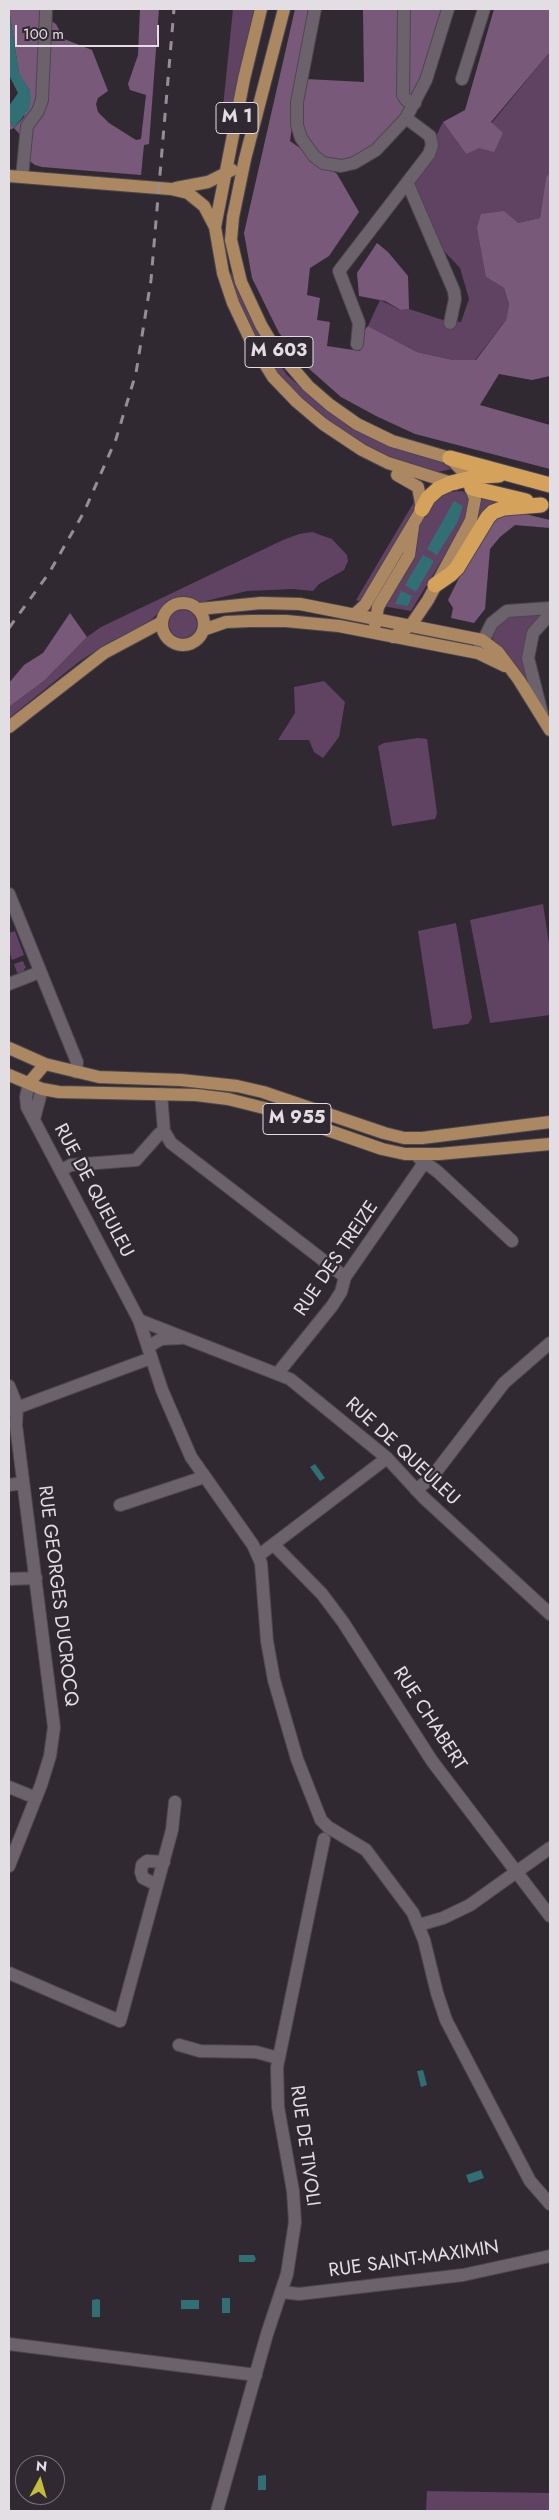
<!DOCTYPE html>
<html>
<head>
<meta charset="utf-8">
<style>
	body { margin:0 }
	#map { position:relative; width:559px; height:2520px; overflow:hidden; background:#312931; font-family:Jost,sans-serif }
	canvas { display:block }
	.frame { position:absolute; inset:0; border:10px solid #e3dee3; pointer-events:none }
	.north { position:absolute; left:15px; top:2455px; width:50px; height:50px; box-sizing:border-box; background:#312931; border:1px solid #787178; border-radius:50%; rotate:6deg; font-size:14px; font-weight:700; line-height:20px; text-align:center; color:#e3dee3 }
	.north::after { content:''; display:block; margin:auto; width:18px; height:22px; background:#c4bc3d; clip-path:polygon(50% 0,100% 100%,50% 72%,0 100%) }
	.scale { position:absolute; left:15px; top:25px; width:144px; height:22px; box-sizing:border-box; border:2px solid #e3dee3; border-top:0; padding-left:6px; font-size:15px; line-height:18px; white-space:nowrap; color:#e3dee3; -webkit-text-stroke:4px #312931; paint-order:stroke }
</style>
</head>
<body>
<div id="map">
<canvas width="559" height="2520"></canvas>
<div class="frame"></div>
<div class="north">N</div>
<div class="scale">100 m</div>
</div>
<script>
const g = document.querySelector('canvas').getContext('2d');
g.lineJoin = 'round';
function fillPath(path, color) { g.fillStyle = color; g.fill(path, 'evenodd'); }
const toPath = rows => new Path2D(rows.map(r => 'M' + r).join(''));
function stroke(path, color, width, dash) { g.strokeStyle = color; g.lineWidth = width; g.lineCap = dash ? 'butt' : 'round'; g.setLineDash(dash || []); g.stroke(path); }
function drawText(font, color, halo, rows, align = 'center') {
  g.font = font + ' Jost,sans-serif'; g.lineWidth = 4.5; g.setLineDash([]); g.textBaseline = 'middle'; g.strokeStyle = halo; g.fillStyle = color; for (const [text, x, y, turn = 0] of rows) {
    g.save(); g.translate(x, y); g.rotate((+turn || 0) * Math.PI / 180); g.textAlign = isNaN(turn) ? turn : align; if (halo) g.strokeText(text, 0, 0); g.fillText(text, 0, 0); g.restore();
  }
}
fillPath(toPath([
	[233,9,256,9,235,110,223,107],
	[550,52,550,173,546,177,540,218,518,223,486,277,504,288,509,304,506,320,475,360,453,360,417,352,368,326,380,300,401,310,409,309,443,320,461,322,469,299,460,268,442,249,408,178,426,156,443,122,466,154],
	[229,273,231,273,251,318,264,342,287,375,322,406,399,449,441,462,452,469,433,473,377,452,321,416,293,392,265,356,246,321],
	[462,491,469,495,466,520,411,611,382,606,423,517,435,500,447,492],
	[417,497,417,505,361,602,356,600],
	[480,497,508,503,468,536,479,514],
	[312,532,332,539,347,555,348,561,344,570,319,584,313,591,293,589,247,591,206,601,207,606,185,597,171,600,148,623,108,643,80,661,9,718,9,707,45,680,87,637,101,627,283,540,299,534],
	'169 624a14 14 0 1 1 28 0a14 14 0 1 1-28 0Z',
	[542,613,529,633,533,690,495,645,491,635,492,630,506,617],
	[324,681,345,702,339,737,323,758,314,752,309,740,278,740,295,713,294,687],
	[418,738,427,739,437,813,435,819,392,826,378,746,384,743],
	[543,904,550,950,550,1015,490,1023,470,920],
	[456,923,472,1018,468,1024,433,1029,418,931],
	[15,931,24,955,12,960,9,951,9,933],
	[23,961,26,968,24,969,25,972,18,975,14,964],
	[427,2491,550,2493,550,2511,426,2511]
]), '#604262');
fillPath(toPath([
	[9,9,42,9,43,15,56,24,64,39,92,50,108,91,98,98,96,104,98,112,109,123,136,140,141,139,146,95,130,90,128,84,138,55,140,9,159,9,149,144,144,145,141,175,42,167,35,165,28,160,25,140,14,128,9,130,9,120,14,128,24,117,30,91,19,74],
	[295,9,308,9,290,141,337,174,359,212,329,256,310,268,307,295,320,298,317,320,330,322,327,346,360,351,363,332,368,326,417,352,453,360,476,360,506,320,509,304,504,288,486,277,477,228,481,214,504,211,518,223,540,218,546,177,550,173,550,376,532,380,499,374,480,405,550,425,550,469,415,434,376,416,341,397,307,367,279,333,252,278,244,233],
	[363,9,448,9,422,90,366,157,323,163,297,125,306,79,364,82],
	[494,9,550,9,550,52,491,122,503,133,494,152,479,148,466,154,443,122,465,110],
	[377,243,388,252,408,276,409,309,401,310,385,301,359,296,357,273],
	[508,513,525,514,550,520,550,528,515,525,500,537,490,549,485,609,474,623,451,618,453,608,448,600,468,560,495,518],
	[70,613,87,637,45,680,9,707,9,683,24,665,43,653]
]), '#79597a');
fillPath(toPath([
	[9,9,19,73,30,91,31,99,29,109,14,128,9,120,9,106,18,93,9,75],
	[454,501,463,506,457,523,437,555,427,549],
	[423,555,434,561,416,592,405,585],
	[401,591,412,596,408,606,395,604],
	[315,1464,325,1478,320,1481,310,1467],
	[423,2070,427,2085,421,2087,417,2071],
	[481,2170,484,2178,469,2183,466,2175],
	[239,2255,254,2255,256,2259,254,2262,239,2262],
	[222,2298,230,2298,230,2313,222,2313],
	[97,2299,100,2300,100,2317,92,2317,92,2300],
	[181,2300,199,2300,199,2309,181,2309],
	[266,2475,266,2490,258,2490,258,2476]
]), '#316f75');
const minor = toPath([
	[315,9,297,102,297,125,301,138,314,156,323,163,341,166,354,163,376,150,406,118,426,80,448,9],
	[404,9,403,95,406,100,415,103],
	[462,79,484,9],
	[22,177,27,126,38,111,42,100,46,11],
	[408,184,454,291,455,299,450,323],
	[357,344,359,323,339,271,429,154,432,145,430,136,406,118],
	[478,651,492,623,507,611,550,608],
	[542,714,528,658,533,633,550,614],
	[9,894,77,1062,76,1072],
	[9,984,40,972],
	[29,1083,26,1097,27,1107,139,1320,162,1390,191,1457,253,1545,261,1563,267,1641,274,1680,297,1759,321,1820,328,1827,366,1850,413,1913,424,1940,437,1993,446,2020,530,2181,550,2204],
	[161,1094,164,1131,171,1143,345,1277],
	[34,1119,42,1089],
	[419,1158,438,1172,512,1241],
	[61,1170,71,1165,136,1160,159,1134,164,1131],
	[139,1320,290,1379,387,1458,423,1497,550,1614],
	[148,1347,161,1339,181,1338],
	[278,1373,332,1306,341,1292,345,1277,424,1163],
	[9,1386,17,1406,16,1425,54,1727,50,1756,41,1785,9,1866],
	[11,1410,151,1358],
	[9,1485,23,1483],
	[416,1490,432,1477,504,1383,550,1343],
	[120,1505,204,1477],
	[274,1545,322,1594,343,1622,432,1761,550,1916],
	[258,1556,387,1458],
	[9,1579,36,1578],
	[9,1787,36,1798],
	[157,1885,143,1878,141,1872,142,1865,147,1861,164,1862],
	[419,1925,443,1918,470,1905,550,1848],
	[9,1973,120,2021,172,1830,175,1802],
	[179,2045,200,2051,256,2052,278,2058],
	[282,2292,299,2294,463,2275,550,2256],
	[9,2344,256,2375],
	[217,2511,267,2334,287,2274,295,2222,293,2191,278,2107,277,2067,324,1839]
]);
const major = toPath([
	[261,9,244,79,215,227,223,273,233,303,251,341,273,377,297,402,323,424,362,450,388,463,455,484],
	[284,9,245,159,233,217,231,240,241,282,261,325,273,345,308,386,330,405,357,424,392,441,450,458,466,475,475,499,471,520,428,600,411,625,393,637],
	[9,176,171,189,188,193,204,206,215,227],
	[176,188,208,182,232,170],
	'162 624a21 21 0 1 1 42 0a21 21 0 1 1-42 0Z',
	[199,609,261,603,300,604,482,640,498,652,519,680,550,730],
	[355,614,365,605,422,509,418,487,397,475],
	[375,625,378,607,409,555,413,527],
	[203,630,226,622,250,621,286,621,339,626,478,653,505,666],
	[9,727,104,653,162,622],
	[9,1048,45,1064,99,1077,181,1080,237,1086,263,1092,384,1133,404,1138,422,1138,550,1122],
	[9,1075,42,1089,59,1092,196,1095,228,1099,264,1108,382,1149,405,1154,439,1154,550,1144],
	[29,1083,45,1064]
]);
const highway = toPath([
	[450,458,550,485],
	[472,488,526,501],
	[422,509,428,498,438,489,451,483,480,476,499,475],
	[435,585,451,574,457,568,488,517,493,512,504,508,541,505]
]);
stroke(minor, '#4e474e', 14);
stroke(major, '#4e474e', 14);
stroke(highway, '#4e474e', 17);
stroke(minor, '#6b626b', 12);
stroke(major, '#ab8862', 12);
stroke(highway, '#d5a25c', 15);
stroke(toPath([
	[9,628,49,573,84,512,116,439,136,373,151,280,174,9]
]), '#958f95', 3, [9, 9]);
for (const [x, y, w] of [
	[237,118,42],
	[279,352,68],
	[297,1119,68]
]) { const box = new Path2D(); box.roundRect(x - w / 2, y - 15.5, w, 31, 4); g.fillStyle = '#312931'; g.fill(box); stroke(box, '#e3dee3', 1); }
drawText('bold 18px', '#e3dee3', null, [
	["M 1",237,118],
	["M 603",279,352],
	["M 955",297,1119]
]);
drawText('19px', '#e3dee3', '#312931', [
	["RUE DE QUEULEU",93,1191,62],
	["RUE DES TREIZE",337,1259,-56],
	["RUE DE QUEULEU",402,1452,43],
	["RUE GEORGES DUCROCQ",57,1596,83],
	["RUE CHABERT",429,1719,57],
	["RUE DE TIVOLI",304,2146,82],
	["RUE SAINT-MAXIMIN",414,2260,-8]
]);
</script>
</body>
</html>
